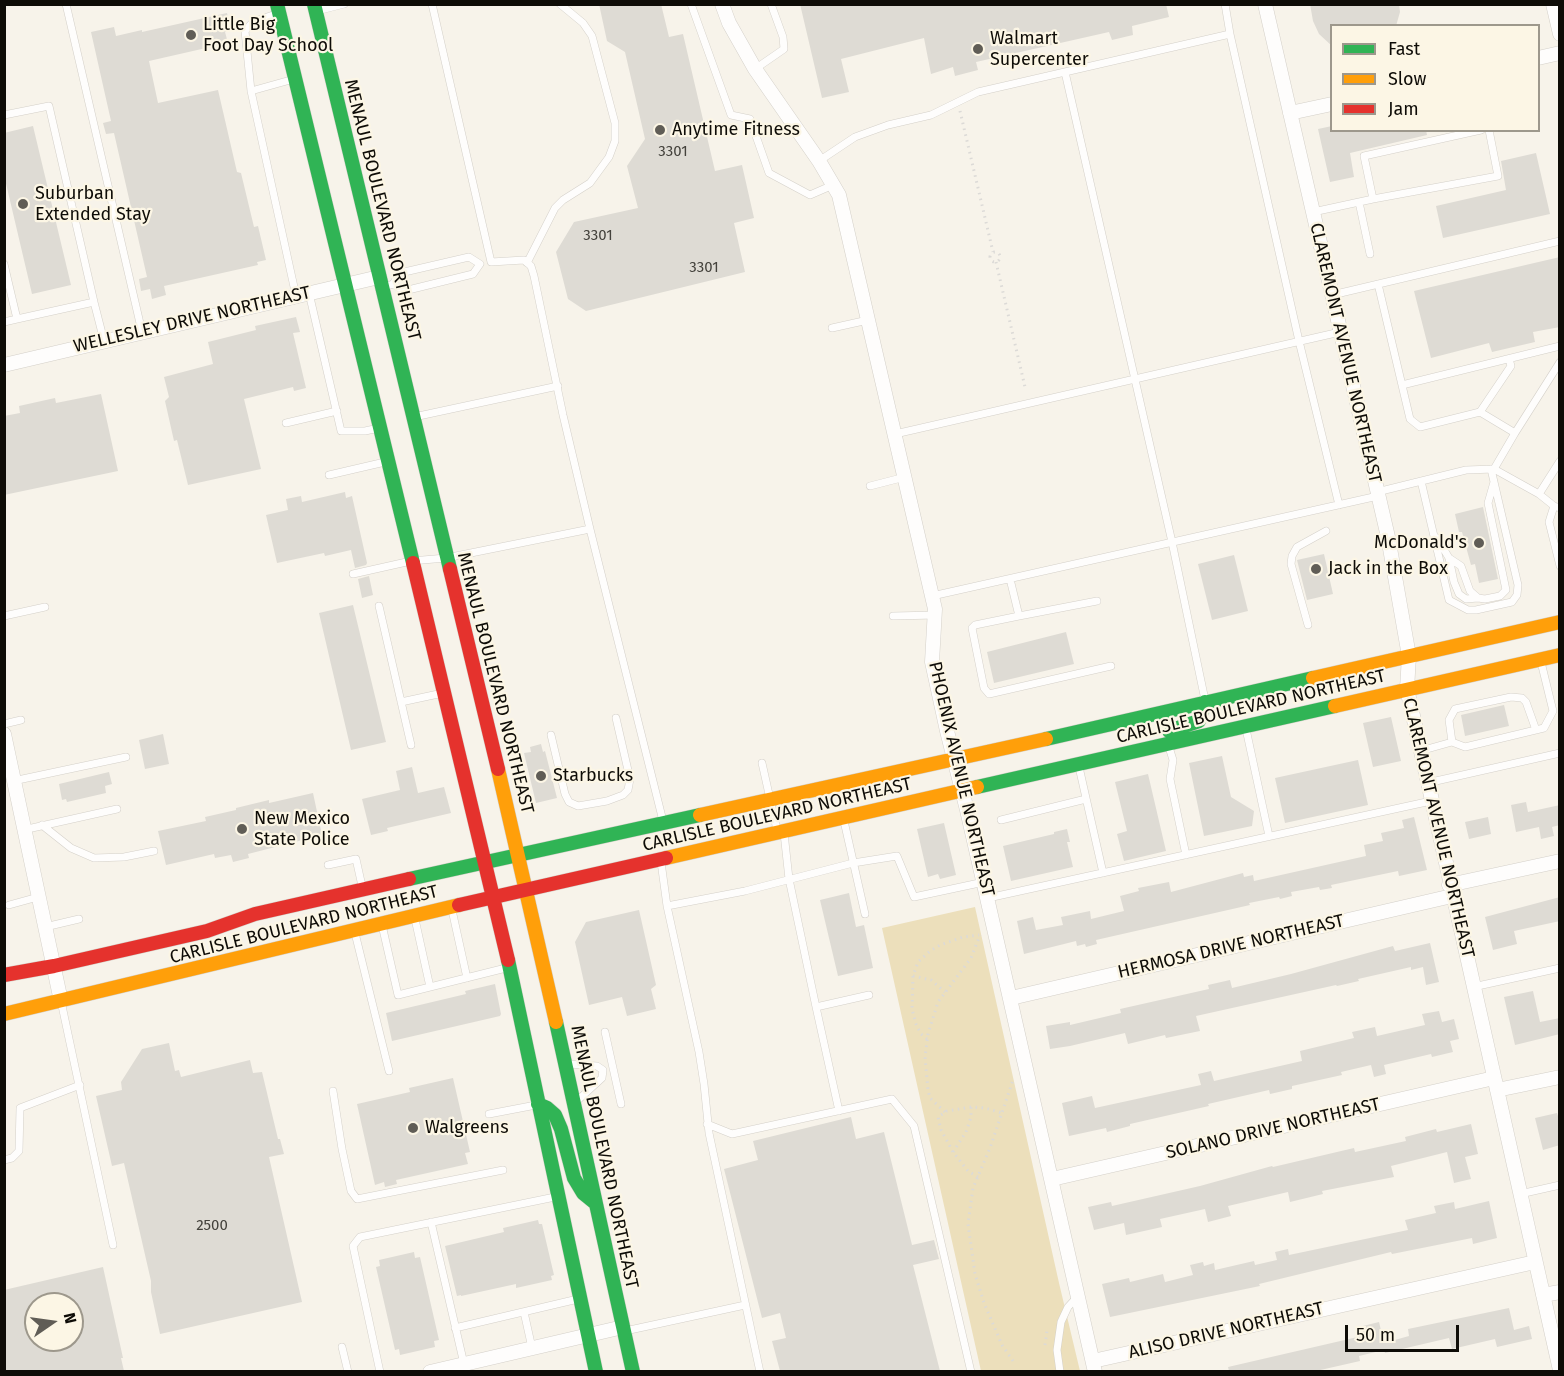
<!DOCTYPE html>
<html>
<head>
<meta charset="utf-8">
<style>
	body { margin:0 }
	#map { position:relative; width:1564px; height:1376px; overflow:hidden; background:#f7f3ea; font-family:"Fira Sans",sans-serif }
	canvas { display:block }
	.frame { position:absolute; inset:0; border:6px solid #0e0c07; pointer-events:none }
	.legend { position:absolute; left:1330px; top:24px; width:210px; height:108px; box-sizing:border-box; background:#fcf6e5; border:2px solid #9d988c; margin:0; padding:8px 10px; list-style:none; font-size:18px; color:#0e0c07 }
	.legend li { display:flex; align-items:center; gap:12px; height:30px }
	.legend b { width:30px; border:2px solid #9d988c }
	.north { position:absolute; left:24px; top:1292px; width:60px; height:60px; box-sizing:border-box; background:#fcf6e5; border:2px solid #9d988c; border-radius:50%; rotate:77deg; font-size:16px; font-weight:700; line-height:24px; text-align:center; color:#0e0c07 }
	.north::after { content:''; display:block; margin:auto; width:21px; height:27px; background:#605d56; clip-path:polygon(50% 0,100% 100%,50% 72%,0 100%) }
	.scale { position:absolute; left:1345px; top:1325px; width:114px; height:27px; box-sizing:border-box; border:3px solid #0e0c07; border-top:0; padding-left:8px; font-size:18px; line-height:21px; white-space:nowrap; color:#0e0c07; -webkit-text-stroke:4px #fcf6e5; paint-order:stroke }
</style>
</head>
<body>
<div id="map">
<canvas width="1564" height="1376"></canvas>
<div class="frame"></div>
<ul class="legend">
<li><b style="height:8px;background:#30b455"></b>Fast</li>
<li><b style="height:8px;background:#ff9f0a"></b>Slow</li>
<li><b style="height:8px;background:#e5322d"></b>Jam</li>
</ul>
<div class="north">N</div>
<div class="scale">50 m</div>
</div>
<script>
const g = document.querySelector('canvas').getContext('2d');
g.lineJoin = 'round';
function fillPath(path, color) { g.fillStyle = color; g.fill(path, 'evenodd'); }
const toPath = rows => new Path2D(rows.map(r => 'M' + r).join(''));
function stroke(path, color, width, dash) { g.strokeStyle = color; g.lineWidth = width; g.lineCap = dash ? 'butt' : 'round'; g.setLineDash(dash || []); g.stroke(path); }
function drawText(font, color, halo, rows, align = 'center') {
  g.font = font + ' "Fira Sans",sans-serif'; g.lineWidth = 4.5; g.setLineDash([]); g.textBaseline = 'middle'; g.strokeStyle = halo; g.fillStyle = color; for (const [text, x, y, turn = 0] of rows) {
    g.save(); g.translate(x, y); g.rotate((+turn || 0) * Math.PI / 180); g.textAlign = isNaN(turn) ? turn : align; if (halo) g.strokeText(text, 0, 0); g.fillText(text, 0, 0); g.restore();
  }
}
fillPath(toPath([
	[975,907,1059,1283,1080,1371,981,1371,882,928]
]), '#ecdfbb');
fillPath(toPath([
	[599,4,661,4,669,37,683,34,715,171,742,165,754,218,734,223,745,272,586,311,568,299,556,252,574,222,638,208,627,166,645,139,625,52,607,41],
	[800,4,1166,4,1169,17,1132,26,1133,35,1112,40,1109,32,976,62,978,70,955,76,953,67,931,74,924,38,841,59,849,92,822,98],
	[1310,4,1399,4,1400,12,1396,26,1332,26,1332,46,1319,34,1313,21],
	[227,13,231,31,225,32,228,43,149,61,158,103,218,90,237,172,241,173,254,227,258,226,266,260,257,262,258,265,164,286,166,295,152,299,150,289,141,291,139,279,147,277,114,133,106,134,103,123,111,121,91,32,114,27,116,36,142,30,142,32],
	[33,126,71,285,32,294,4,175,4,133],
	[1332,126,1332,130,1426,130,1427,135,1350,153,1354,177,1330,182,1318,129],
	[1536,153,1550,214,1443,238,1436,206,1506,190,1501,161],
	[1560,257,1560,327,1533,332,1535,342,1492,352,1489,343,1431,358,1414,291],
	[296,317,300,332,293,333,306,388,294,391,293,387,244,399,261,469,188,485,177,440,174,441,165,401,169,397,164,377,213,364,208,342,256,330,255,326],
	[101,394,118,471,4,495,4,416,20,413,19,406,55,398,56,403],
	[345,492,346,498,352,496,367,563,366,565,355,568,351,550,325,556,324,553,277,563,266,515,288,510,286,499,301,496,302,502],
	[1483,507,1498,579,1479,583,1475,564,1471,565,1462,532,1459,532,1455,514],
	[1324,554,1333,594,1307,600,1297,560],
	[1234,555,1248,611,1212,620,1198,564],
	[369,576,373,595,362,598,358,579],
	[353,605,386,742,351,750,319,613],
	[1066,632,1074,664,994,683,987,652],
	[1504,705,1509,726,1465,736,1461,715],
	[1391,717,1401,761,1373,767,1363,723],
	[163,734,169,764,145,769,139,740],
	[541,744,543,752,545,751,557,798,536,803,524,753,531,752,530,747],
	[1222,756,1231,797,1254,811,1252,826,1204,836,1189,763],
	[1358,760,1368,805,1285,823,1275,778],
	[412,767,418,793,444,787,451,813,387,828,388,831,371,835,362,799,400,790,396,771],
	[109,772,112,784,105,786,106,793,67,802,66,799,62,800,59,784],
	[1148,774,1166,851,1124,861,1117,834,1127,831,1115,782],
	[313,793,322,835,248,854,249,858,233,862,231,855,215,858,214,854,166,865,158,831,206,821,205,817,236,810,236,808,269,800,269,803],
	[1526,802,1528,812,1560,805,1560,825,1552,827,1554,836,1541,839,1539,827,1516,832,1511,805],
	[1414,817,1427,870,1399,876,1398,871,1331,885,1332,888,1320,890,1319,887,1291,892,1292,896,1280,899,1279,897,1249,903,1250,905,1096,940,1097,944,1086,947,1085,944,1077,946,1076,941,1024,954,1017,921,1033,917,1036,930,1063,925,1061,917,1090,911,1091,919,1124,911,1120,896,1139,891,1138,888,1169,882,1171,892,1243,873,1244,877,1253,875,1254,881,1366,856,1364,845,1383,841,1381,833,1404,828,1402,820],
	[1488,817,1491,834,1469,839,1465,822],
	[944,823,956,875,940,879,938,874,928,877,917,829],
	[1067,829,1070,842,1067,842,1073,867,1011,881,1003,846,1054,834,1054,832],
	[849,893,856,927,864,925,873,968,838,976,820,900],
	[1560,897,1560,921,1514,931,1517,944,1493,950,1485,917],
	[639,910,656,985,651,989,656,1009,627,1016,622,997,589,1005,575,942,586,922],
	[1430,943,1439,982,1426,985,1423,967,1411,970,1411,967,1358,979,1359,981,1337,986,1336,985,1196,1016,1200,1031,1166,1038,1165,1035,1128,1044,1125,1033,1070,1046,1050,1049,1046,1026,1070,1022,1070,1025,1121,1013,1120,1009,1209,989,1208,985,1230,980,1232,988,1291,974,1393,946,1395,951],
	[495,984,501,1014,500,1016,392,1041,386,1013,466,994,465,991],
	[1533,991,1540,1022,1560,1018,1560,1034,1515,1045,1504,997],
	[1439,1011,1442,1022,1454,1019,1459,1039,1450,1041,1453,1052,1432,1057,1431,1054,1384,1065,1386,1074,1374,1077,1371,1065,1341,1072,1342,1075,1292,1086,1292,1089,1270,1094,1269,1090,1208,1104,1209,1106,1130,1124,1130,1126,1107,1132,1106,1128,1069,1136,1062,1103,1092,1096,1095,1108,1201,1085,1198,1074,1211,1071,1214,1081,1302,1061,1300,1051,1354,1038,1352,1032,1375,1027,1377,1036,1425,1025,1422,1014],
	[169,1043,175,1071,179,1070,181,1077,250,1060,253,1073,262,1072,278,1139,280,1139,284,1154,269,1157,302,1302,160,1334,151,1292,151,1281,124,1163,112,1166,96,1096,122,1090,121,1082,142,1049],
	[453,1078,470,1152,465,1153,468,1164,396,1180,397,1184,385,1187,384,1182,375,1185,357,1104,410,1092,409,1088],
	[1557,1113,1560,1122,1560,1145,1543,1150,1535,1118],
	[851,1117,856,1139,884,1132,912,1245,934,1240,939,1259,913,1265,940,1371,780,1371,772,1341,786,1338,780,1313,762,1318,724,1169,758,1160,753,1141],
	[1471,1124,1478,1154,1465,1157,1471,1179,1454,1183,1447,1152,1391,1166,1394,1177,1322,1191,1323,1194,1290,1202,1288,1192,1228,1206,1231,1216,1208,1222,1205,1209,1160,1219,1162,1227,1126,1235,1124,1223,1094,1230,1088,1207,1111,1202,1112,1206,1200,1186,1272,1166,1273,1167,1354,1148,1355,1152,1406,1141,1405,1137,1436,1129,1437,1132],
	[1489,1201,1497,1238,1473,1244,1472,1238,1392,1254,1391,1252,1259,1284,1260,1286,1110,1317,1102,1284,1129,1278,1130,1282,1163,1274,1165,1282,1193,1275,1190,1265,1203,1262,1204,1266,1214,1263,1215,1270,1254,1261,1255,1265,1277,1260,1275,1252,1288,1249,1289,1255,1408,1230,1405,1220,1436,1213,1434,1206,1454,1202,1455,1209],
	[538,1220,539,1224,542,1224,554,1275,551,1276,552,1280,516,1288,516,1284,461,1296,461,1295,457,1296,445,1246,504,1232,503,1228],
	[414,1252,415,1258,420,1257,439,1340,434,1341,435,1347,400,1355,399,1349,395,1350,376,1267,380,1266,379,1260],
	[103,1267,123,1358,121,1358,124,1371,4,1371,4,1290],
	[36,1304,72,1304,72,1340,36,1340],
	[1509,1308,1514,1330,1529,1326,1532,1339,1497,1347,1495,1339,1452,1349,1449,1338,1385,1353,1384,1350,1359,1356,1360,1361,1316,1371,1229,1371,1228,1367,1362,1336,1359,1327,1379,1322,1384,1343,1409,1336,1408,1329]
]), '#dedbd4');
const lane = toPath([
	[66,4,142,332],
	[432,4,491,262,524,260,531,266,534,276,563,415,590,529,663,821],
	[691,4,731,115,750,119,769,173,810,195,833,185],
	[317,11,344,4],
	[276,14,258,20,251,24,245,31,251,91,296,296],
	[1230,34,1299,341,1339,505],
	[755,69,784,49,783,37,771,4],
	[1065,72,1172,542,1205,700],
	[251,91,294,79],
	[4,115,49,106,94,302,17,319],
	[819,161,855,137,888,125,931,115,978,92,1230,34,1225,4],
	[1373,199,1364,156,1481,130],
	[1359,202,1370,254],
	[1313,212,1373,199,1498,176,1489,130],
	[527,263,555,208,563,200,590,183,609,157,615,141,615,123,592,36,583,23,560,4],
	[4,264,17,319,4,322],
	[1378,284,1410,419,1420,427,1480,412,1515,433,1560,362],
	[384,287,393,284,400,273,469,257,480,264,473,274,404,291,393,284],
	[309,293,341,431,365,431,379,428],
	[1332,295,1560,241],
	[94,302,104,341],
	[832,328,868,320],
	[1402,385,1560,346],
	[1480,412,1511,366,1509,359],
	[414,417,558,386],
	[286,423,337,411],
	[895,434,1340,332],
	[1494,469,1515,433],
	[329,475,385,462],
	[1421,481,1449,600,1468,610,1476,610,1512,602,1517,595,1518,585,1491,469],
	[870,486,905,477],
	[1377,492,1466,470,1494,469,1539,494,1554,506,1560,508],
	[1539,494,1560,461],
	[1554,506,1549,522,1560,566],
	[1437,538,1449,558,1461,566,1470,591,1478,598,1485,599,1500,596,1506,590,1488,503,1494,482],
	[1449,558,1454,582,1459,594,1466,599,1478,598],
	[353,574,411,561,446,558,590,529],
	[1010,579,1019,616,975,625,972,628,984,688,989,694,1111,666],
	[932,596,1378,496],
	[379,606,411,745],
	[4,616,45,607],
	[893,616,936,615],
	[1019,616,1097,601],
	[1308,625,1291,564,1292,556,1297,547,1326,531],
	[401,702,443,693],
	[4,724,21,720],
	[1246,729,1269,836],
	[551,735,565,794,569,802,578,806,607,801,623,795,628,790,630,779,616,718],
	[1452,742,1449,720,1455,709,1511,697,1522,698,1526,702,1536,730],
	[1169,747,1173,760,1170,779,1186,855],
	[1420,751,1452,742,1465,747,1544,728,1553,711,1541,662],
	[762,763,777,830],
	[1079,767,1103,873],
	[13,781,126,757],
	[1427,783,1560,753],
	[1001,820,1086,799],
	[844,821,865,914],
	[42,825,71,848,94,858,124,857,154,851],
	[23,830,117,809],
	[784,833,789,879,816,1007,869,995],
	[661,862,667,906,745,891,853,863,897,856,914,897,984,882],
	[328,865,356,859,362,886],
	[988,898,1431,801],
	[9,905,38,897],
	[667,906,699,1052,704,1084,709,1133,760,1372],
	[452,910,467,978],
	[415,919,430,987],
	[382,925,398,995,506,968],
	[45,927,79,919],
	[355,933,389,1071],
	[1473,987,1560,968],
	[61,1001,113,1245],
	[816,1007,839,1111],
	[605,1032,621,1104],
	[569,1064,597,1066,603,1070,602,1078,578,1100],
	[333,1091,342,1149,351,1191,357,1199,503,1170],
	[489,1114,536,1105],
	[707,1124,732,1134,892,1099,914,1126,971,1372],
	[4,1160,12,1158,19,1151,20,1108,80,1085],
	[1520,1194,1560,1185],
	[431,1222,464,1364],
	[524,1312,532,1348],
	[455,1328,578,1299],
	[625,1331,745,1305],
	[342,1347,348,1372],
	[380,1372,353,1246,360,1237,555,1197],
	[1060,1372,1057,1350,1061,1322,1068,1307,1078,1296]
]);
const street = toPath([
	[722,4,729,23,755,69,819,161,839,195,935,609,932,662,947,731,967,810,1095,1372],
	[1265,4,1388,537,1409,656,1407,689,1560,1370],
	[1553,4,1560,34],
	[1538,58,1560,53],
	[1290,113,1332,104],
	[4,365,379,277],
	[4,734,61,1001],
	[1449,885,1560,861],
	[1011,998,1452,896],
	[1497,1090,1560,1077],
	[1052,1179,1494,1078],
	[1543,1295,1560,1292],
	[1093,1361,1535,1262],
	[430,1372,623,1327]
]);
const fast = toPath([
	[277,4,413,563],
	[314,4,450,569],
	[1169,731,1199,721,1205,702],
	[1046,739,1313,678],
	[977,787,1335,706],
	[409,879,700,815],
	[508,960,596,1372],
	[556,1022,633,1372],
	[538,1104,547,1108,555,1115,561,1129,574,1178,583,1193,594,1202]
]);
const slow = toPath([
	[1313,678,1560,622],
	[1335,706,1560,655],
	[498,769,556,1022],
	[700,815,1046,739],
	[666,858,977,787],
	[4,1014,459,905]
]);
const jam = toPath([
	[413,563,508,960],
	[450,569,498,769],
	[459,905,666,858],
	[4,975,54,966,207,931,255,914,409,879]
]);
stroke(lane, '#d4d0c9', 8);
stroke(street, '#d4d0c9', 15);
stroke(fast, '#d4d0c9', 15);
stroke(slow, '#d4d0c9', 15);
stroke(jam, '#d4d0c9', 15);
stroke(toPath([
	[960,111,993,252],
	'990 257a5 5 0 1 1 10 0a5 5 0 1 1-10 0Z',
	[996,262,1025,387],
	[913,976,931,980,945,992],
	[927,1039,921,1034,916,1024,912,1009,913,976,918,962,930,951,940,945,963,937,979,935],
	[945,1112,930,1098,928,1090,925,1057,928,1034,938,1002,971,958,980,935],
	[953,1152,966,1132,971,1117,971,1107],
	[978,1177,968,1171,953,1152,941,1130,938,1117,947,1111,971,1107,985,1108,1002,1113],
	[1045,1345,1047,1331],
	[1013,1361,1002,1345,984,1303,975,1274,968,1224,973,1188,990,1148,1013,1080]
]), '#dcdad7', 3, [1.5, 4.5]);
stroke(lane, '#fefdfc', 7);
stroke(street, '#fefdfc', 14);
stroke(fast, '#30b455', 14);
stroke(slow, '#ff9f0a', 14);
stroke(jam, '#e5322d', 14);
for (const [x, y, r, color] of [
	[191,35,6,"#605d56"],
	[978,49,6,"#605d56"],
	[660,130,6,"#605d56"],
	[23,204,6,"#605d56"],
	[1479,543,6,"#605d56"],
	[1316,569,6,"#605d56"],
	[541,776,6,"#605d56"],
	[242,829,6,"#605d56"],
	[413,1128,6,"#605d56"]
]) { const dot = new Path2D(); dot.arc(x, y, r, 0, 2 * Math.PI); g.fillStyle = color; g.fill(dot); stroke(dot, '#fcf6e5', 2); }
drawText('15px', '#44423c', null, [
	["3301",673,152],
	["3301",598,236],
	["3301",704,268],
	["2500",212,1226]
]);
drawText('18px', '#0e0c07', '#fcf6e5', [
	["Little Big",203,25],
	["Foot Day School",203,46],
	["Walmart",990,39],
	["Supercenter",990,60],
	["Anytime Fitness",672,130],
	["Suburban",35,194],
	["Extended Stay",35,215],
	["McDonald's",1467,543,"right"],
	["Jack in the Box",1328,569],
	["Starbucks",553,776],
	["New Mexico",254,819],
	["State Police",254,840],
	["Walgreens",425,1128]
], 'left');
drawText('18px', '#0e0c07', '#fcf6e5', [
	["MENAUL BOULEVARD NORTHEAST",382,210,76],
	["WELLESLEY DRIVE NORTHEAST",192,320,-13],
	["CLAREMONT AVENUE NORTHEAST",1345,353,77],
	["MENAUL BOULEVARD NORTHEAST",495,683,76],
	["CARLISLE BOULEVARD NORTHEAST",1251,707,-13],
	["PHOENIX AVENUE NORTHEAST",961,779,77],
	["CARLISLE BOULEVARD NORTHEAST",777,815,-13],
	["CLAREMONT AVENUE NORTHEAST",1438,828,77],
	["CARLISLE BOULEVARD NORTHEAST",304,925,-14],
	["HERMOSA DRIVE NORTHEAST",1231,947,-13],
	["SOLANO DRIVE NORTHEAST",1273,1129,-13],
	["MENAUL BOULEVARD NORTHEAST",604,1157,78],
	["ALISO DRIVE NORTHEAST",1226,1331,-13]
]);
</script>
</body>
</html>
